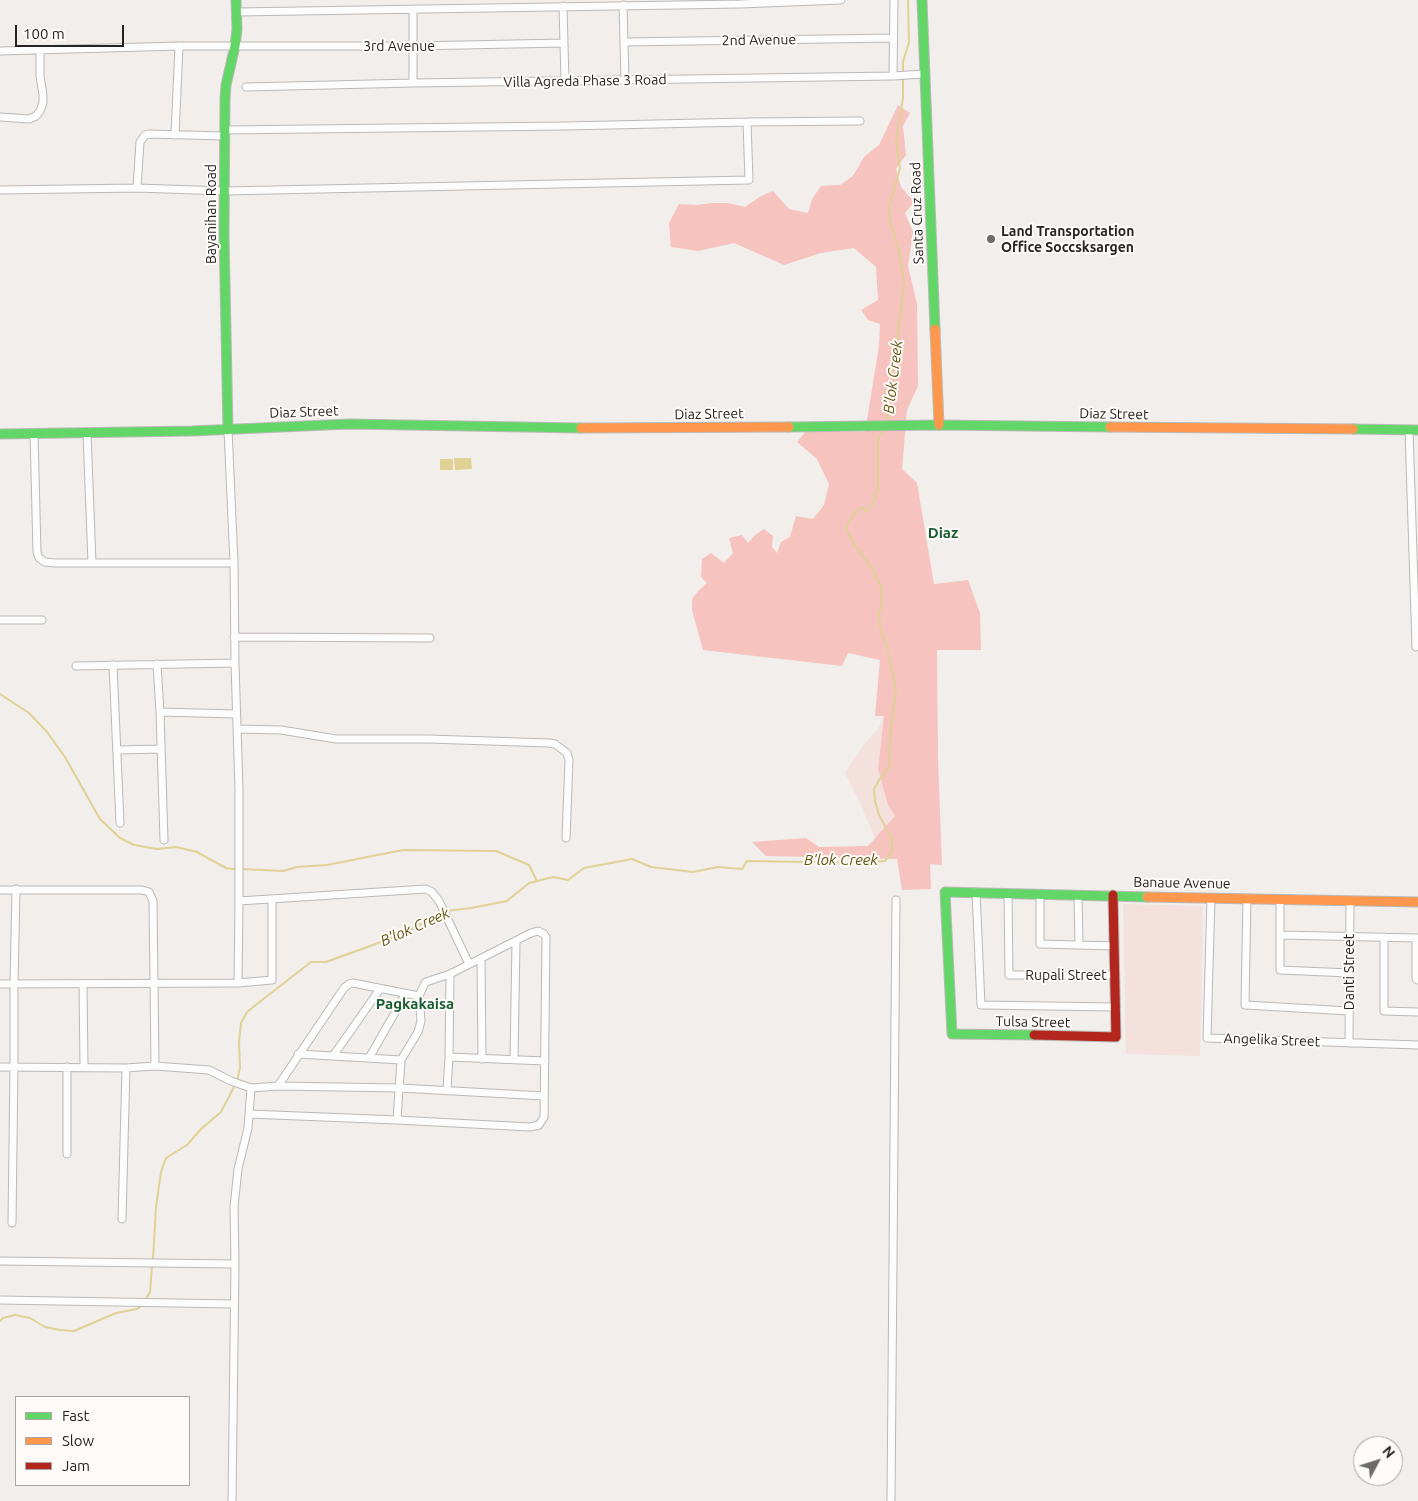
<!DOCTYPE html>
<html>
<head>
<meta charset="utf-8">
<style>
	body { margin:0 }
	#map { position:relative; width:1418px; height:1501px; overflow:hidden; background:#f1eeec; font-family:Ubuntu,sans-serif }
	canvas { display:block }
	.legend { position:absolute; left:15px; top:1396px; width:175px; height:90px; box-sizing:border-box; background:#fffbf9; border:1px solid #a8a5a3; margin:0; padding:6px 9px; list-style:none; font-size:15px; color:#262423 }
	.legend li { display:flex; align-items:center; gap:10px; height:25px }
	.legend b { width:25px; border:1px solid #a8a5a3 }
	.north { position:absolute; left:1353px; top:1436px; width:50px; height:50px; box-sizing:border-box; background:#fffbf9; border:1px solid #a8a5a3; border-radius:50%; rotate:50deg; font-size:14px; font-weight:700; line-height:20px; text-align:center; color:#262423 }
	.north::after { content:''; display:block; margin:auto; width:18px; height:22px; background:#6d6b69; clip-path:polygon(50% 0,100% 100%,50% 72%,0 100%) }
	.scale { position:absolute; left:15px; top:25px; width:109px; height:22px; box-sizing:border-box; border:2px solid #262423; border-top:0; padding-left:6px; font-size:15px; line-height:18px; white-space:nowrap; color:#262423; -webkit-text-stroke:4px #fffbf9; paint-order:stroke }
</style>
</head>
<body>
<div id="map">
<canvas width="1418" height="1501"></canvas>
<ul class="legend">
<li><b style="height:6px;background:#63d668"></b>Fast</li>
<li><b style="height:6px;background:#ff974d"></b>Slow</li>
<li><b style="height:6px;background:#b3261e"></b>Jam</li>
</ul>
<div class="north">N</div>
<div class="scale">100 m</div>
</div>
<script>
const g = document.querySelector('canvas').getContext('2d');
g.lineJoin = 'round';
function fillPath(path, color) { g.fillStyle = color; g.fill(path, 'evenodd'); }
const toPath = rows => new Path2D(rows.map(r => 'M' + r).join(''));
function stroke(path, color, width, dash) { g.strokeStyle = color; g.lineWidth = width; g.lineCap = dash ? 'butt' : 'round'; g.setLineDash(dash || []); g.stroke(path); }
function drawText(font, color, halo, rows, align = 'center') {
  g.font = font + ' Ubuntu,sans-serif'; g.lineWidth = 4; g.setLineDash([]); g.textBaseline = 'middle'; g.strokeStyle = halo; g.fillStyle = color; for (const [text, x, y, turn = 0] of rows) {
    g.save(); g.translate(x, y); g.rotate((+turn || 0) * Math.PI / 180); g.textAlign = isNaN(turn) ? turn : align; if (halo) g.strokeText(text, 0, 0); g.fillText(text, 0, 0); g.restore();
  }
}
fillPath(toPath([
	[884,715,878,769,888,805,896,815,875,839,861,805,845,773,862,747,878,729],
	[1123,904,1203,906,1200,1056,1126,1054]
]), '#f4e0dd');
fillPath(toPath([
	[898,105,910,113,903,126,906,155,896,169,901,187,914,202,905,213,913,232,908,266,917,304,918,386,907,410,902,469,917,483,934,584,968,580,980,613,981,650,937,650,938,758,942,865,930,864,931,889,902,890,897,859,766,856,752,842,806,838,819,847,868,846,895,816,888,805,878,769,884,716,875,716,880,660,848,653,842,666,703,650,692,610,692,599,699,590,707,583,701,577,702,559,711,553,724,563,733,553,729,538,742,535,748,543,755,535,764,529,773,536,772,547,777,553,781,542,790,537,796,516,813,519,824,505,829,484,817,459,797,442,806,431,865,432,879,346,880,324,868,320,861,310,878,300,876,267,854,248,821,253,784,265,734,243,698,251,671,247,669,223,679,204,696,205,713,203,728,203,745,207,761,196,773,191,789,209,808,213,812,199,821,186,840,185,853,176,864,157,879,145]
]), '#f6c3bf');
fillPath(toPath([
	[454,458,471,458,472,469,455,470],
	[440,459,453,459,453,470,440,470]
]), '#e0d194');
stroke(toPath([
	[887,422,904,282,899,251,890,220,889,207,900,168,896,142,903,98,903,62,909,42,908,0],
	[0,694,29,713,47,732,65,757,100,819,120,838,134,845,157,849,176,847,197,852,226,868,234,869],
	[241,869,283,871,297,867,327,865,403,850,496,851,529,865,537,881],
	[446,911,471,908,507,901,529,883,553,877,568,880,584,868,632,859,651,867,693,872,718,867,742,869,747,861,862,863,885,861,892,852,892,839,879,815,875,801,874,789,879,780,889,767,891,726,896,690,887,647,880,627,879,613,882,603,881,587,871,567,854,544,846,529,849,521,859,508,863,508,866,511,870,508,878,489,878,439,884,429],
	[237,1081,240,1068,239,1042,241,1023,247,1012,257,1004,311,962,326,962,381,942,410,930,442,913],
	[153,1260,156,1207,161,1172,166,1158,187,1145,201,1129,221,1112,235,1085],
	[146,1299,150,1292,152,1266],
	[0,1321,3,1318,15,1315,30,1318,45,1327,60,1330,74,1331,116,1313,137,1309,141,1306]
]), '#e0d194', 2);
const street = toPath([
	[623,5,625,80],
	[563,6,565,81],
	[413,9,413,83],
	[237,12,740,4,841,0],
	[624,42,893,38],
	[0,51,179,46,413,46,564,43],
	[893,76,894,0],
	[246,87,413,83,893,76,924,74],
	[0,117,29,119,36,116,40,111,43,103,43,95,40,76,40,50],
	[225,130,565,126,747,122,860,121],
	[175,135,179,46],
	[225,136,149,134,145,135,140,142,137,188,225,191,749,180,747,122],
	[0,190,137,188],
	[228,430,234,563,235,663,239,790,239,901,238,983],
	[1409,430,1416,647],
	[34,433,37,552,39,558,45,562,55,563,234,563],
	[87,433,92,563],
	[0,620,42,620],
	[234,637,430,638],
	[157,664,160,712,164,840],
	[113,665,120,823],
	[76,666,235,663],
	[160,712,236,714],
	[237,729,281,730,336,739,429,739,549,743,555,744,567,753,569,760,566,838],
	[117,750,161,749],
	[0,890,142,890,149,892,153,901,155,1066],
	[976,892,981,1005,1116,1007],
	[1008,893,1009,975,1115,975],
	[1040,894,1040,944,1114,946],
	[1078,895,1079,945],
	[1211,898,1207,1038,1418,1045],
	[1247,898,1245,1005,1349,1011],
	[1280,899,1280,970,1349,973],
	[239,901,426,889,432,892,439,901,469,964],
	[1280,935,1418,938],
	[1384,937,1384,1011,1418,1012],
	[1416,938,1416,979,1418,980],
	[481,959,482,1059],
	[0,984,238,983,272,980,272,900],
	[83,984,84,1067],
	[1349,1043,1350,901],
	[298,1054,401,1060],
	[333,1056,380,989],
	[449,1057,545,1061],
	[369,1058,405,995],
	[514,1059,516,942],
	[0,1067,126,1068,155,1066,209,1070,231,1081,251,1088,278,1086,400,1088,544,1096],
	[278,1086,344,988,349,984,353,983,419,996],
	[447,1091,449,1057,450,974],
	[249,1114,397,1120,530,1127,539,1125,544,1117,546,937,544,934,538,931,531,933,450,974,426,982,424,985,419,996,421,1021,418,1032,401,1060,397,1120],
	[67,1154,67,1067],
	[122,1219,126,1068],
	[12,1223,14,1066,14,984,16,889],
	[0,1261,235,1264],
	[0,1300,234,1304],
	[232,1501,235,1264,234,1207,238,1169,248,1128,251,1088],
	[891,1501,896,900]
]);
const fast = toPath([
	[922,0,935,329],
	[789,427,939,425,1110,427],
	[1353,429,1418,430],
	[228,430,224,234,225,98,226,85,235,46,237,29,236,0],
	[0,434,192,431,349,424,581,428],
	[1034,1035,952,1034,945,892,1147,897]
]);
const slow = toPath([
	[935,329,939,425],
	[1110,427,1353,429],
	[581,428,789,427],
	[1147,897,1418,902]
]);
const jam = toPath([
	[1034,1035,1116,1037,1113,895]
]);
stroke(street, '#bbb9b7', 9);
stroke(fast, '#bbb9b7', 11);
stroke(slow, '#bbb9b7', 11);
stroke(jam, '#bbb9b7', 11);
stroke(street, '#fdfcfc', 7);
stroke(fast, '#63d668', 9);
stroke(slow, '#ff974d', 9);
stroke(jam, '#b3261e', 9);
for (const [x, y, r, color] of [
	[991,239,5,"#6d6b69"]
]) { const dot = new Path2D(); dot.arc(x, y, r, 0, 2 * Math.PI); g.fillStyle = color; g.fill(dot); stroke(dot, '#fffbf9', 2); }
drawText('14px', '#262423', '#fffbf9', [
	["2nd Avenue",759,40,-1],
	["3rd Avenue",399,46],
	["Villa Agreda Phase 3 Road",585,81,-1],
	["Santa Cruz Road",917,213,-92],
	["Bayanihan Road",211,214,-90],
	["Diaz Street",304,412,-2],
	["Diaz Street",709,414,-1],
	["Diaz Street",1114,414,1],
	["Banaue Avenue",1182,883,1],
	["Danti Street",1349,972,-90],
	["Rupali Street",1066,975],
	["Tulsa Street",1033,1022,1],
	["Angelika Street",1272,1040,2]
]);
drawText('bold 14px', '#262423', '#fffbf9', [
	["Land Transportation",1001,231],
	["Office Soccsksargen",1001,247]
], 'left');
drawText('italic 15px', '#635614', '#fffbf9', [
	["B'lok Creek",893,377,-83],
	["B'lok Creek",841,860],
	["B'lok Creek",415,927,-24]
]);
drawText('bold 15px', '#185f33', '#fffbf9', [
	["Diaz",943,533],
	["Pagkakaisa",415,1004]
]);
</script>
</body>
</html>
